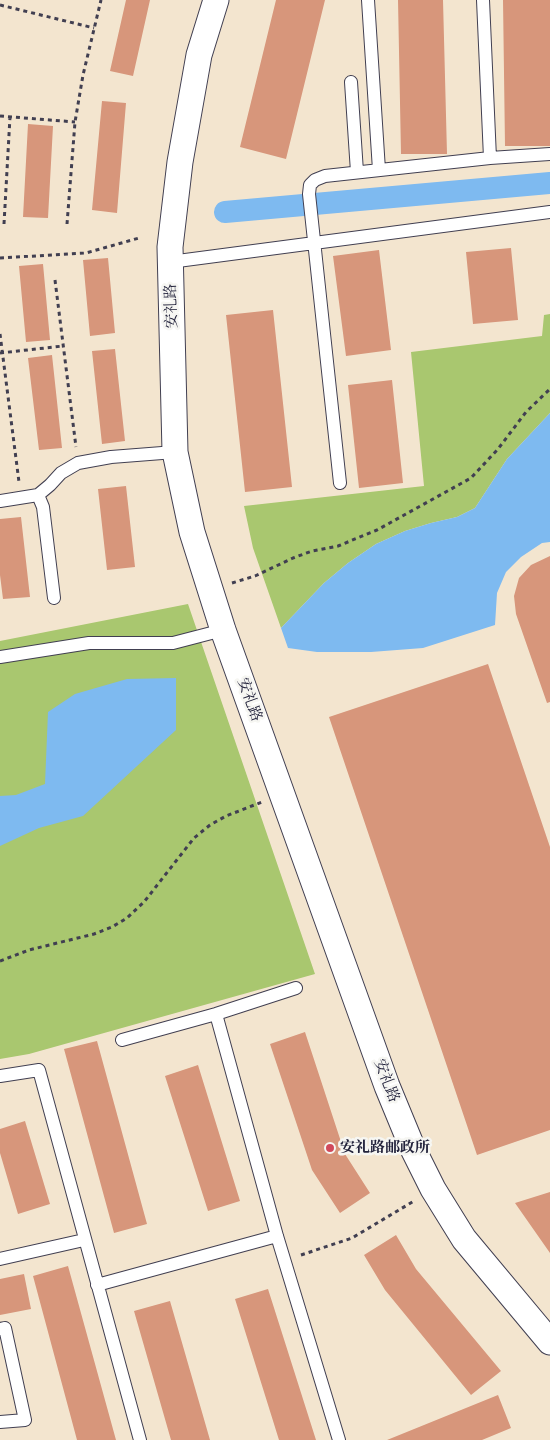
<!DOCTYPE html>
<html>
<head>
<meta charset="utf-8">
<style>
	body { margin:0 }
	canvas { display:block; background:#f3e5cf }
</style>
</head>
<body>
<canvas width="550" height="1440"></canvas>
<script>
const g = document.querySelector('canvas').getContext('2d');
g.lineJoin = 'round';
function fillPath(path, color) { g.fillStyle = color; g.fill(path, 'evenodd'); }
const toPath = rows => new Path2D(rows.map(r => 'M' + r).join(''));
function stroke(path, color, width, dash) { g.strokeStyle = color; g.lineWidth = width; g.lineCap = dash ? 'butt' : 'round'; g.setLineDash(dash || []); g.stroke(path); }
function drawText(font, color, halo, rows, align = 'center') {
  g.font = font + ' "IM FELL French Canon","Noto Serif SC",serif'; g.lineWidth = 5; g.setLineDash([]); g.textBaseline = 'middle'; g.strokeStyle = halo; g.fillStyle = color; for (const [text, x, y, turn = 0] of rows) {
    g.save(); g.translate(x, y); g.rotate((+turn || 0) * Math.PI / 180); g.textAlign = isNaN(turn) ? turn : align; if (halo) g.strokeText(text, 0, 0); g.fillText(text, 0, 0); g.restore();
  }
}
fillPath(toPath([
	[550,314,550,413,507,459,475,508,457,517,431,523,405,531,376,544,348,563,324,583,281,628,253,548,244,506,424,486,411,352,542,336,544,315],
	[188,604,315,974,29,1054,0,1059,0,641]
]), '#a9c76f');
fillPath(toPath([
	[550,413,550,542,542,543,521,557,506,572,497,593,495,625,423,648,371,652,317,652,288,648,281,628,324,583,348,563,376,544,405,531,431,523,457,517,475,508,507,459],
	[176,678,176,730,83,816,39,828,0,846,0,796,16,795,45,784,48,712,75,694,127,679]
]), '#7ebaf0');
stroke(toPath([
	[225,212,550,183]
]), '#7ebaf0', 22);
fillPath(toPath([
	[126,0,150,0,133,76,110,71],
	[276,0,325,0,286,159,240,147],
	[398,0,443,0,447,154,401,154],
	[503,0,550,0,550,146,505,146],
	[102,101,126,103,117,213,92,210],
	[28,124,53,126,48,218,23,217],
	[511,248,518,320,473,324,466,252],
	[379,250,391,350,346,356,333,256],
	[108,258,115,333,90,336,83,260],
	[43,264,50,340,26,342,19,266],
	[273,310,292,487,245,492,226,315],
	[115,349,125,441,102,444,92,351],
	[52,355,62,448,39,450,28,358],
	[392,380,403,483,359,488,348,385],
	[126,486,135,567,107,570,98,489],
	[21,517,30,597,3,599,0,575,0,519],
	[550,556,550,702,547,703,516,614,514,596,519,578,531,565],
	[488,664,550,847,550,1130,477,1155,329,717],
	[305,1032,345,1154,370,1193,340,1213,312,1170,270,1044],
	[97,1041,147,1224,114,1233,64,1049],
	[198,1065,240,1201,208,1211,165,1076],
	[25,1121,50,1204,18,1214,0,1153,0,1129],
	[550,1192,550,1253,515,1203],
	[396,1235,416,1269,501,1371,471,1395,385,1290,364,1255],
	[68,1266,116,1440,77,1440,33,1276],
	[24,1274,31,1309,0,1315,0,1279],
	[268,1289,316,1440,279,1440,235,1299],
	[170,1301,210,1440,171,1440,134,1311],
	[498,1395,511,1428,482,1440,387,1440]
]), '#d7967b');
const lane = toPath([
	[368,0,379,170],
	[483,0,490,158],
	[351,82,357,172],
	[170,262,550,212],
	[340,483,309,194,310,185,315,180,325,176,490,158,550,154],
	[38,495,43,507,54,598],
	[0,501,38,495,50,485,61,473,78,463,111,457,175,452],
	[0,657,89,643,173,643,223,630],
	[216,1014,277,1236,339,1440],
	[122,1040,216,1014,296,988],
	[0,1076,39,1070,140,1440],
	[0,1259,84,1240],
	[97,1285,277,1236],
	[0,1329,5,1328,25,1420,0,1422]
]);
const street = toPath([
	[216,0,199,55,180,162,170,247,175,452,192,532,223,630,387,1086,413,1149,433,1189,464,1239,550,1342]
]);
stroke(lane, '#413f51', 14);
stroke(street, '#413f51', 27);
stroke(toPath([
	[0,5,94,28],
	[0,116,75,122],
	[4,224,10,117],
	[67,224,75,122,83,75,101,0],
	[0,258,86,253,139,238],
	[55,280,76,447],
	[0,334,19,482],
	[0,353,63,346],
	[232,583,255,576,293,558,312,551,338,546,377,530,471,478,498,449,526,412,550,389],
	[0,961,29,950,94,934,112,927,127,918,144,902,194,838,210,825,226,816,262,802],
	[301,1255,352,1238,414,1201]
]), '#413f51', 3, [4, 4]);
stroke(lane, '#fff', 12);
stroke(street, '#fff', 25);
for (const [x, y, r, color] of [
	[330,1148,5,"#d1495b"]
]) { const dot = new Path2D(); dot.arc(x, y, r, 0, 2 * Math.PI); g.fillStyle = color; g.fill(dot); stroke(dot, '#f6f6f2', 2); }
drawText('15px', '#22223b', '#f6f6f2', [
	["安礼路",172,306,-92],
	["安礼路",249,700,70],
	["安礼路",386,1081,69]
]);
drawText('bold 15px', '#22223b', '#f6f6f2', [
	["安礼路邮政所",340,1148]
], 'left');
</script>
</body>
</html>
